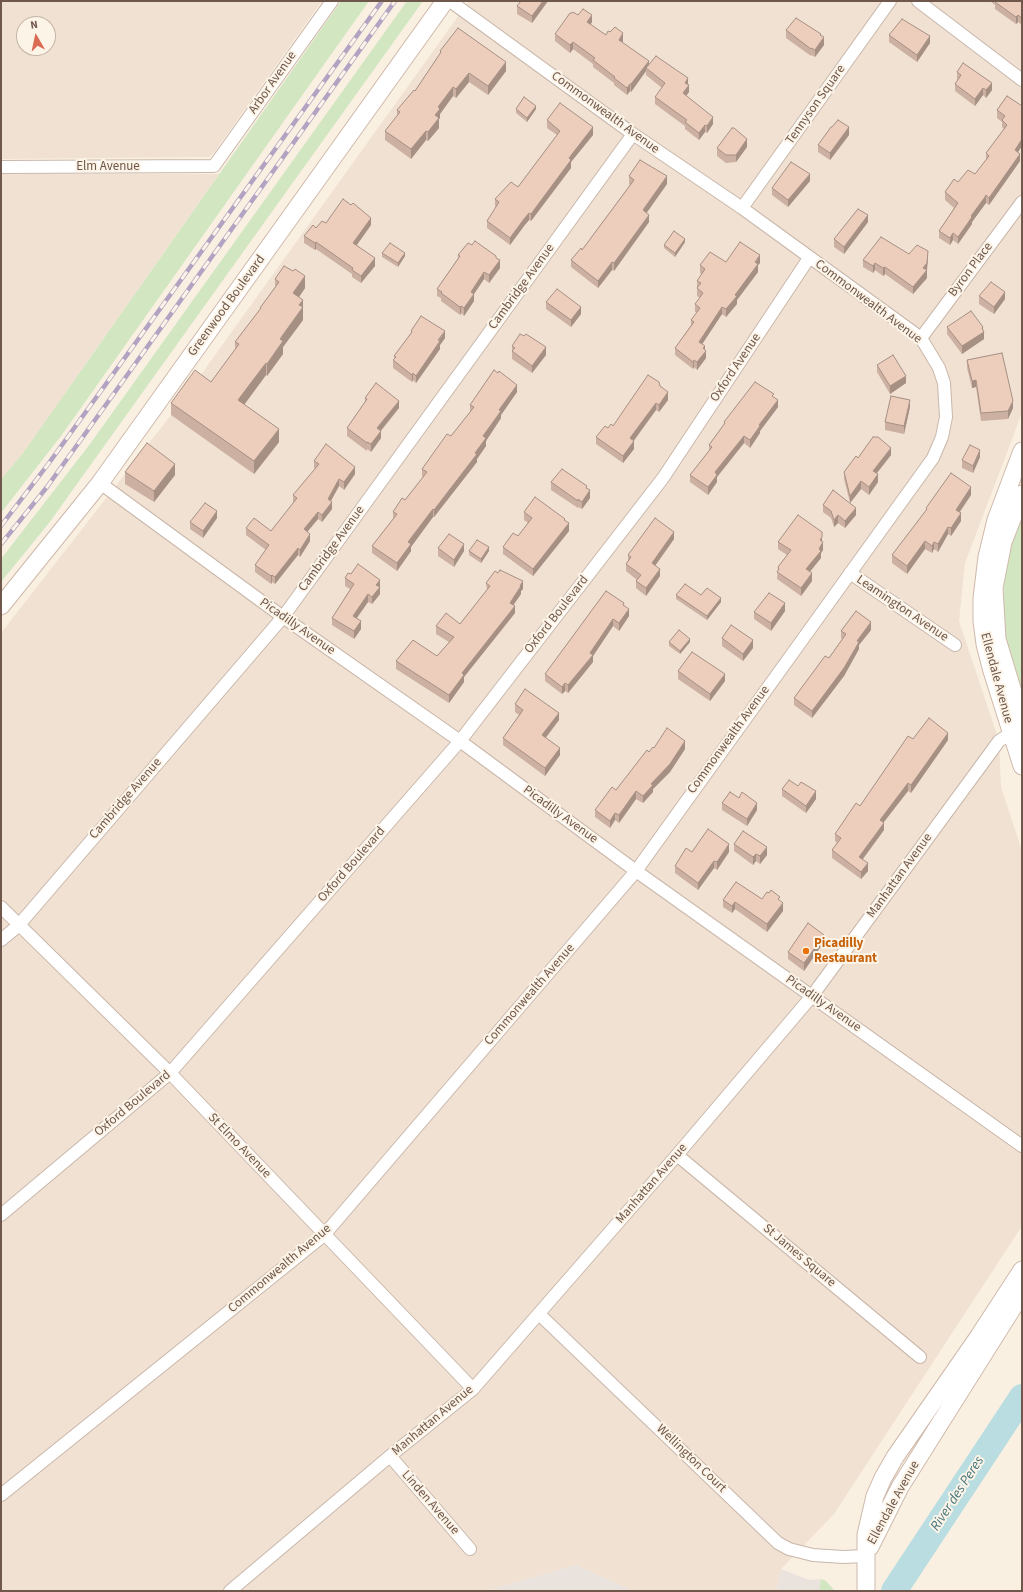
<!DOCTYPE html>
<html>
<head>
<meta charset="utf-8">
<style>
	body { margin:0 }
	#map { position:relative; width:1023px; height:1592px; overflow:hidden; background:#faf0e2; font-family:"Source Sans 3",sans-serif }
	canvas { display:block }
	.frame { position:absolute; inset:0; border:2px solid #6f574b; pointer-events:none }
	.north { position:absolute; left:16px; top:16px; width:40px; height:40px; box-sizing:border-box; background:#fdf4e8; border:1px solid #c4b5a9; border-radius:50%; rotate:351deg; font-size:11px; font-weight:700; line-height:16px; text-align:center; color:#6f574b }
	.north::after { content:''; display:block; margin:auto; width:14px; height:18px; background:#da6a51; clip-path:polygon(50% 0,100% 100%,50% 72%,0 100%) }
</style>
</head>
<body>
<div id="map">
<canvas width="1023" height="1592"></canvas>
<div class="frame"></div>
<div class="north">N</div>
</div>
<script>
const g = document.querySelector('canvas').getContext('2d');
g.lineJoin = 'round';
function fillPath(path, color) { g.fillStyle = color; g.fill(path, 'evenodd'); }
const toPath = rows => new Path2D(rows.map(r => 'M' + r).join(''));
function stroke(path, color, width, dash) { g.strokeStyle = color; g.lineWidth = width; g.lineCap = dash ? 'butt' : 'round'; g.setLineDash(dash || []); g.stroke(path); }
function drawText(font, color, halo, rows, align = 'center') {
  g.font = font + ' "Source Sans 3",sans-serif'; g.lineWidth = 4; g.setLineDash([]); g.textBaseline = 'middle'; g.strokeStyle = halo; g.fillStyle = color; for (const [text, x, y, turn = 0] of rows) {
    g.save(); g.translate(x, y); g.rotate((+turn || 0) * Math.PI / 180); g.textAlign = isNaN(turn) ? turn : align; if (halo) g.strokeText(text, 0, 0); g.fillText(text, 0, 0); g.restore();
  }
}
fillPath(toPath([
	[1,1,322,1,213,154,209,157,1,159],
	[24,24,48,24,48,48,24,48],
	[469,1,1022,1,1022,413,965,563,959,621,999,741,1001,787,1022,851,1022,1226,834,1514,781,1569,776,1591,633,1591,576,1565,486,1591,1,1591,1,633,185,397],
	[1,174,219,174,23,453,1,479]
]), '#f1e1d2');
fillPath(toPath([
	[576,1565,633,1591,486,1591],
	[781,1569,809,1580,821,1579,819,1591,776,1591]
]), '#e9e2dd');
fillPath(toPath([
	[341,1,369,1,61,436,1,513,1,479,23,453],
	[407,1,423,1,49,523,1,582,1,559,90,444],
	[1022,511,1022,701,1008,657,1004,630,1003,608,1004,579,1011,545],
	[821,1579,826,1581,835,1591,819,1591]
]), '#d2e6c2');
stroke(toPath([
	[894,1591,1022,1397]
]), '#b9dde1', 26);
const street = toPath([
	[918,1,1022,80],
	[1,167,214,166,332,1],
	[742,208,890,1],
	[921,338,1022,202],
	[100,483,283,617,460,741,636,871,1022,1146],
	[850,573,955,645],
	[1,907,170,1073,473,1389],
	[1,940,18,926,283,617,633,134],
	[677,1155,920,1357],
	[1,1215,170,1073,460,741,663,478,809,258],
	[539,1314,778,1543,789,1549,813,1555,843,1557,865,1556],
	[390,1456,470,1549],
	[1,1495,324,1235,636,871,933,458,942,437,946,417,944,383,939,368,921,338,742,208,633,134,450,1],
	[230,1591,390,1456,473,1389,677,1155,812,996,999,741,1005,737,1022,730]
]);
const secondary = toPath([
	[1022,451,996,520,987,557,982,598,982,621,985,644,992,671,1022,766],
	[1022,494,1003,542,994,588,997,639,1022,722],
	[1,606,100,483,445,1],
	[870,1547,900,1487,1022,1293],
	[866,1591,866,1535,875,1496,883,1478,895,1457,979,1336,1022,1270]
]);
stroke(street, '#c9b7aa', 14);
stroke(secondary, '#cfb9ab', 19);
stroke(street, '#fff', 12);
stroke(secondary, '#fff', 17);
const rail = toPath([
	[1,526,49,463,382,1],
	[1,544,47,487,395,1]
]);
stroke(rail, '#b2a3c2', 4.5);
stroke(rail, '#fdf4e8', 3, [9]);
fillPath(toPath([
	[548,1,532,23,517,14,517,6],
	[990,1,1022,1,1022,25,1018,22,1016,24,995,9,995,5],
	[578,15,592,22,590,25,606,35,623,41,622,42,649,65,688,85,689,92,686,96,713,124,707,133,705,132,699,140,685,129,685,126,655,104,655,97,662,88,646,75,646,71,631,92,630,91,627,95,614,85,614,83,593,67,593,64,573,49,570,53,555,41,555,34],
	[786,30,821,36,824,45,815,57,811,55,811,56,786,38],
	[889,35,930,43,917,62,889,42],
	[440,51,506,71,488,95,469,82,456,98,453,96,440,114,440,118,439,119,439,128,428,141,426,140,411,159,385,140,385,131,397,116,397,110,415,91,440,54],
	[957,72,992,90,986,98,983,95,975,106,955,91,955,84,958,80,957,80],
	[1007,96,1020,161,989,205,986,203,985,204,972,222,972,224,958,244,953,240,950,245,939,238,939,231,954,208,945,200,945,192,958,182,975,174,986,160,986,153,1004,129,1002,127,1002,122,997,118,997,110],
	[516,109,536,109,527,122,516,113],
	[547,120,593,135,571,162,571,168,531,221,529,220,524,226,510,245,487,228,487,221,496,207,495,206,495,199,518,187,557,135,547,128],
	[849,135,830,160,818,152,818,145],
	[747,147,736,162,726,163,717,156,717,148],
	[629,176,667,184,646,213,649,222,614,271,612,270,598,288,571,267,571,260,582,250,630,185,629,184],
	[810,181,788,207,772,195,772,188],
	[868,222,844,254,834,247,834,239],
	[326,223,371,225,357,245,375,266,361,283,352,277,352,274,316,249,315,250,304,243,304,236],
	[685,242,675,257,664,248,664,245],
	[1022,248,1022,257,1021,256,1021,249],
	[382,253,405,256,398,267,382,257],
	[909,254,928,259,926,270,927,278,913,294,885,274,883,276,875,270,873,273,863,267,863,260],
	[458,255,496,258,500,268,489,283,484,279,474,294,474,301,464,316,461,313,460,315,441,301,441,298,437,296,437,289,458,258],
	[726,262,760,263,758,265,758,272,737,300,737,304,726,317,722,314,702,344,705,349,706,358,697,370,694,367,693,369,675,355,675,348,691,325,691,320,697,312,695,312,695,304,700,298,697,296,697,281,702,274,700,273,700,265],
	[275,279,305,288,299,297,303,307,303,320,283,347,283,354,267,376,266,375,244,405,279,442,254,474,171,415,171,403,211,382,235,350,235,342,260,310,260,308,275,287],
	[979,296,1005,299,994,314,979,304],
	[546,302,581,314,571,327,546,309],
	[947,327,983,330,984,339,962,354,947,334],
	[411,331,445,338,440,345,440,349,416,383,413,380,412,382,393,368,393,360,394,359,394,356,411,333],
	[512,346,546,355,532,373,512,359],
	[967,360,1013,408,1008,419,981,421,976,387,972,388,967,368],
	[877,365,906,383,890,394,877,372],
	[660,386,668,400,659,412,656,410,633,441,634,449,623,463,596,444,596,437,608,428,613,426],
	[517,392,501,415,501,418,486,441,486,446,477,459,477,462,434,517,433,517,411,547,411,551,397,571,372,553,372,546,393,519,393,512,405,500,423,477,422,476,422,469,451,436,470,412,470,405],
	[774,397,778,407,760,431,760,433,750,448,744,443,717,477,717,482,708,495,690,482,690,475,709,451,709,445,724,424,724,422],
	[365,398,399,408,381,431,381,438,371,452,367,449,367,451,347,436,347,428,365,402],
	[910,407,904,434,885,430,885,422],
	[891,455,876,474,878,482,869,495,861,489,850,503,844,479,844,472,858,458],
	[980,457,973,473,962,468,962,460],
	[314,461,355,474,344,490,339,486,331,501,332,509,322,522,318,519,307,531,310,541,300,557,298,555,275,584,272,582,271,584,255,572,255,565,266,550,246,535,246,528,271,531,294,503,293,502,293,495,315,469,314,468],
	[125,472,175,475,154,502,125,484],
	[551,482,587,489,590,498,582,509,578,507,578,508,551,490],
	[971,495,960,512,961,521,951,536,948,534,938,552,934,549,932,553,925,549,907,574,892,563,892,555,926,511,926,508],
	[823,505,856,515,845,528,838,523,834,527,831,518,823,512],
	[524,512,565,521,569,531,533,576,503,554,503,547,518,536,528,523,524,520],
	[217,518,203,538,190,529,190,522],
	[674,539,655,566,660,576,646,596,636,588,636,581,637,580,626,571,626,564,628,560,628,555],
	[778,542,822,542,823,550,821,553,821,558,810,572,812,581,801,596,777,579,778,567,787,555,778,549],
	[438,548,464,551,454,567,438,556],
	[469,551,489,551,481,563,469,555],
	[345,578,380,587,380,594,372,604,368,602,357,618,361,629,354,639,332,625,332,618,350,589,345,586],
	[486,583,523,589,521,591,521,594,513,605,515,613,464,677,464,682,449,703,396,669,396,661,437,656,449,642,436,634,436,626,460,624,487,590],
	[676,595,701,595,721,602,707,620,676,599],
	[624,605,629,616,619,631,613,626,593,656,593,662,568,693,565,691,562,694,545,681,545,674],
	[785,611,771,631,754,619,754,612],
	[871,630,859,645,859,649,844,676,812,718,794,705,794,698,829,658,842,639,841,638,841,631],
	[722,638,753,648,743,661,722,646],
	[669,642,690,642,680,654,669,646],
	[678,671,725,681,710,701,678,679],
	[515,704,559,720,546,738,560,755,545,776,503,745,503,738,519,715,515,712],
	[913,739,948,740,911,793,908,791,883,823,884,830,863,859,868,871,861,879,832,858,832,850,837,843,835,841,835,834,860,806],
	[654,748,685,749,670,772,653,789,653,792,643,803,636,799,619,823,615,820,610,828,595,817,595,810,616,790,649,752],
	[782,789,816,799,806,813,782,796],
	[722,803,757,810,747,826,722,810],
	[734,844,767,855,760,864,756,861,753,865,734,851],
	[692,852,729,852,717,870,714,868,698,890,675,873,675,866],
	[762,899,780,901,783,911,767,932,735,909,732,913,723,907,723,900],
	[824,942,804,971,788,959,788,952]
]), '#ccb1a2');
fillPath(toPath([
	[543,1,548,1,532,23,532,16],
	[592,15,592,22,587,30,587,22],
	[1018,15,1018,22,1016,24,1016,17],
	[623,33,623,41,619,47,619,40],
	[821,34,821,41,824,37,824,45,815,57,815,50],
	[930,36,930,43,917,62,917,55],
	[573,42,573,49,570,53,570,45],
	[649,61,649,68,646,68,646,71,631,92,631,84],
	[506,62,506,71,488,95,488,86],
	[469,73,469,82,456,98,456,89],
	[688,78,688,85,685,83],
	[992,83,992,90,986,98,986,90],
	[630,84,630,91,627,95,627,88],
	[689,85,689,92,683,100,683,93],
	[453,87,453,96,440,114,440,118,439,119,439,128,428,141,428,132,438,107],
	[983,88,983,95,975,106,975,99],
	[536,106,536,109,527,122,527,118],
	[713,117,713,124,707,133,707,126],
	[705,125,705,132,699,140,699,133],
	[593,127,593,135,571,162,571,168,531,221,531,214,569,158],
	[849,127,849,135,830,160,830,153],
	[426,131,426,140,411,159,411,149],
	[747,139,747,147,736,162,736,155],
	[1022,139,1022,146,1015,157,1015,150],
	[1020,154,1020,161,989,205,989,198],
	[810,174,810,181,788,207,788,200],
	[667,176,667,184,643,218,643,210],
	[986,195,986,203,972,222,972,224,958,244,958,237,971,216],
	[529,213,529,220,524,226,510,245,510,238,524,219],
	[649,215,649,222,614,271,614,263],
	[868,215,868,222,844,254,844,247],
	[371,218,371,225,353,250,353,243],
	[953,233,953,240,950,245,950,238],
	[685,239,685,242,675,257,675,253],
	[316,242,316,249,315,250,315,243],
	[928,251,928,259,927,270,924,274,927,270,927,278,913,294,913,287,923,268],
	[405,253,405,256,398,267,398,263],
	[760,255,760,263,758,265,758,272,737,300,737,304,726,317,726,309],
	[375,258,375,266,361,283,361,276],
	[500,260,500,268,489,283,489,275],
	[612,262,612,270,598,288,598,281],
	[875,263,875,270,873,273,873,266],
	[885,267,885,274,883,276,883,268],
	[484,272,484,279,474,294,474,301,464,316,464,308,471,292],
	[305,276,305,288,293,306,293,293],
	[1005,292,1005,299,994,314,994,307],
	[303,300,303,320,283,347,283,354,267,376,267,364,299,305],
	[461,306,461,313,460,315,460,307],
	[581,307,581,314,571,327,571,320],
	[722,307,722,314,699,349,699,342],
	[983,327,983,332,984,332,984,339,962,354,962,346],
	[445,331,445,338,440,345,440,349,416,383,416,376],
	[705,346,705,353,706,351,706,358,697,370,697,362,703,348],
	[546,347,546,355,532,373,532,366],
	[694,360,694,367,693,369,693,362],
	[266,363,266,375,238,413,238,400],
	[413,373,413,380,412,382,412,375],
	[906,376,906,383,890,394,890,386],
	[976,380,976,387,972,388,972,381],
	[517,385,517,392,501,415,501,418,486,441,486,446,477,459,477,462,434,517,434,510,475,453,483,436,499,410],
	[668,392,668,400,659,412,659,405],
	[778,400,778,407,760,431,760,433,750,448,750,440,759,425],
	[910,400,910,407,904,434,904,426],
	[399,401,399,408,377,435,377,428],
	[1013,401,1013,408,1008,419,1008,411],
	[656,403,656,410,630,446,630,438],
	[279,429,279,442,254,474,254,461],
	[381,431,381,438,371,452,371,444],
	[744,436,744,443,717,477,717,482,708,495,708,487,715,472],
	[634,441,634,449,623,463,623,456],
	[891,448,891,455,873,478,873,471],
	[980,450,980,457,973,473,973,466],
	[175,464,175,475,154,502,154,491],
	[355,467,355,474,344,490,344,482],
	[878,474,878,482,869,495,869,487],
	[339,479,339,486,328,506,328,499],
	[861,481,861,489,850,503,850,496],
	[971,487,971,495,956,517,956,510],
	[590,490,590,498,582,509,582,502],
	[332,502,332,509,322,522,322,515],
	[856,508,856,515,845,528,845,521],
	[433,509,433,517,411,547,411,551,397,571,397,563,408,542],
	[217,511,217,518,203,538,203,531],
	[318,512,318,519,304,536,304,529],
	[961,513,961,521,951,536,951,528],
	[838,515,838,523,834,527,834,520],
	[569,523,569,531,533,576,533,569],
	[948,527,948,534,938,552,938,544],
	[674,532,674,539,652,570,652,563],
	[310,534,310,541,300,557,300,550],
	[822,537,822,544,823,542,823,550,821,553,821,558,806,576,806,569,819,549,820,540],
	[925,541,925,549,907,574,907,566],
	[934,542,934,549,932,553,932,546],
	[464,544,464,551,454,567,454,560],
	[489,547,489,551,481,563,481,559],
	[298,548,298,555,275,584,275,577],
	[660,569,660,576,646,596,646,588],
	[812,573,812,581,801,596,801,588],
	[272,575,272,582,271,584,271,576],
	[380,580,380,594,372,604,372,597,376,585],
	[523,581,523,589,521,591,521,594,510,610,510,603],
	[368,594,368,602,353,623,353,616],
	[721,598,721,602,707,620,707,616],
	[785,603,785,611,771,631,771,623],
	[515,606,515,613,464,677,464,682,449,703,449,695,462,673],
	[629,609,629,616,619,631,619,623],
	[613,619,613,626,593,656,593,662,568,693,568,685],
	[361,621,361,629,354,639,354,631],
	[871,622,871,630,859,645,859,649,844,676,812,718,812,711,857,641],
	[690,639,690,642,680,654,680,651],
	[753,640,753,648,743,661,743,654],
	[725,674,725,681,710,701,710,694],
	[565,683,565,691,562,694,562,687],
	[559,713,559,720,542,742,542,735],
	[948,733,948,740,911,793,911,785],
	[685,741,685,749,670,772,653,789,653,792,643,803,643,796,651,784],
	[560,748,560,755,545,776,545,768],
	[908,783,908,791,880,827,880,820],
	[636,791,636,799,619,823,619,815],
	[816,791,816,799,806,813,806,806],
	[757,803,757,810,747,826,747,819],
	[615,813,615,820,610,828,610,821],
	[884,823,884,830,859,864,859,857],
	[729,844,729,852,717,870,717,862],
	[767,847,767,855,760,864,760,856],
	[756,854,756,861,753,865,753,857],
	[714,861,714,868,698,890,698,883],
	[868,863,868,871,861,879,861,872],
	[735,902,735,909,732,913,732,906],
	[783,903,783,911,767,932,767,924],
	[824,935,824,942,804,971,804,963]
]), '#a69084');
const building = toPath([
	[521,1,543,1,532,16,517,6,521,1],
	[995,1,1022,1,1022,18,1018,15,1016,17,995,2,995,1],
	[583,9,592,15,587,22,606,35,608,31,610,32,615,27,623,33,619,40,649,61,631,84,630,84,627,88,614,78,615,77,593,60,595,58,573,42,570,45,555,34,570,13,572,13,573,12,578,15,583,9],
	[796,18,821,34,820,35,824,37,815,50,811,48,811,49,786,30,796,18],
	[902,19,930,36,917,55,889,35,902,19],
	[458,28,506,62,488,86,469,73,456,89,453,87,438,107,440,109,435,115,439,118,428,132,426,131,411,149,385,131,400,112,397,110,414,90,415,91,441,52,440,51,458,28],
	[656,56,688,78,685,83,689,85,683,93,713,117,707,126,705,125,699,133,685,122,687,120,655,97,665,83,646,68,656,56],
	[963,63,992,83,986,90,983,88,975,99,955,84,961,75,957,72,963,63],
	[1007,96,1022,106,1022,139,1015,150,1020,154,989,198,986,195,985,197,971,216,972,217,958,237,953,233,950,238,939,231,958,203,945,192,954,179,958,182,968,170,975,174,989,156,986,153,1007,125,1002,120,1005,116,997,110,1007,96],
	[524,97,536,106,527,118,516,109,524,97],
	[560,103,593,127,569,158,571,160,531,214,529,213,524,219,510,238,487,221,499,202,495,199,511,182,518,187,560,131,547,120,560,103],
	[838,120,849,127,830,153,818,145,831,127,832,127,838,120],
	[732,128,734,128,747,139,736,155,726,155,717,148,732,128],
	[640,160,667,176,643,210,649,215,614,263,612,262,598,281,571,260,581,248,582,250,634,180,629,176,640,160],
	[791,162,810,174,788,200,772,188,791,162],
	[343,199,351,205,353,203,371,218,353,243,375,258,361,276,352,270,353,268,316,242,315,243,304,236,313,225,316,228,322,221,326,223,343,199],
	[858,209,868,215,844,247,834,239,858,209],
	[674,231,685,239,675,253,664,245,674,231],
	[881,237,909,254,917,245,928,251,927,263,923,268,927,270,913,287,885,267,883,268,875,263,873,266,863,260,881,237],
	[475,241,496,256,496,258,500,260,489,275,484,272,471,292,474,294,464,308,461,306,460,307,441,293,442,292,437,289,460,256,458,255,468,243,472,245,475,241],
	[740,242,760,255,755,262,758,264,735,295,737,296,726,309,722,307,699,342,705,346,703,348,706,351,697,362,694,360,693,362,675,348,694,322,691,320,700,308,695,304,703,293,697,288,701,283,697,281,705,269,700,265,710,252,726,262,740,242],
	[390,243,405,253,398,263,382,253,390,243],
	[284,266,293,271,295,269,305,276,293,293,303,300,299,305,303,307,280,339,283,341,267,364,266,363,238,400,279,429,254,461,171,403,195,370,211,382,239,344,235,342,261,308,260,308,279,282,275,279,284,266],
	[991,282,1005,292,994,307,979,296,991,282],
	[557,289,581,307,571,320,546,302,557,289],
	[971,311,983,327,982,328,984,332,962,346,947,327,971,311],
	[421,316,445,331,438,340,440,341,416,376,413,373,412,375,393,360,396,357,394,356,412,332,411,331,421,316],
	[520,334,524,336,526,334,546,347,532,366,512,351,515,348,512,346,520,334],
	[1002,353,1013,401,1008,411,981,413,976,380,972,381,967,360,1002,353],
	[893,355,906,376,890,386,877,365,893,355],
	[494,370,498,373,499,371,517,385,499,410,501,411,483,436,486,438,475,453,477,454,434,510,433,509,408,542,411,544,397,563,372,546,397,514,393,512,402,498,405,500,427,472,422,469,447,434,451,436,474,407,470,405,494,370],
	[648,375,659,382,660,386,668,392,659,405,656,403,630,438,634,441,623,456,596,437,605,426,608,428,611,424,613,426,648,375],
	[755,382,774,394,772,396,778,400,759,425,760,426,750,440,744,436,715,472,717,475,708,487,690,475,712,447,709,445,725,423,724,422,755,382],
	[376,383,399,401,377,428,381,431,371,444,367,442,367,443,347,428,367,399,365,398,376,383],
	[891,396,910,400,904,426,885,422,891,396],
	[873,437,878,437,891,448,873,471,878,474,869,487,861,481,850,496,844,472,856,456,858,458,873,437],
	[147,443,175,464,154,491,125,472,147,443],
	[326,444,355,467,344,482,339,479,328,499,332,502,322,515,318,512,304,529,310,534,300,550,298,548,275,577,272,575,271,576,255,565,269,545,246,528,254,518,271,531,297,498,293,495,319,464,314,461,326,444],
	[970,445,980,450,973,466,962,460,970,445],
	[562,469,587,486,586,488,590,490,582,502,578,499,578,501,551,482,562,469],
	[951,473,971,487,956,510,961,513,951,528,948,527,938,544,934,542,932,546,925,541,907,566,892,555,927,509,926,508,951,473],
	[833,490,856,508,845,521,838,515,834,520,831,511,823,505,833,490],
	[535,497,565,519,564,520,569,523,533,569,503,547,513,533,518,536,532,518,524,512,535,497],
	[205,503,217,511,203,531,190,522,205,503],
	[798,515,822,532,822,537,820,540,823,542,819,549,821,551,806,569,812,573,801,588,777,572,779,569,778,567,791,550,778,542,798,515],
	[655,518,674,532,652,563,660,569,646,588,636,581,641,575,626,564,631,557,628,555,655,518],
	[449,534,464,544,454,560,438,548,449,534],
	[477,540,489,547,481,559,469,551,477,540],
	[358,564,380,580,376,585,380,587,372,597,368,594,353,616,361,621,354,631,332,618,354,584,345,578,348,573,351,574,358,564],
	[500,570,523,581,520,586,521,586,510,603,515,606,462,673,464,675,449,695,396,661,413,640,437,656,454,637,436,626,446,613,460,624,490,586,486,583,495,571,498,573,500,570],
	[685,584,701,595,707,588,721,598,707,616,676,595,685,584],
	[606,591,624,603,623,605,629,609,619,623,613,619,590,653,593,655,568,685,565,683,562,687,545,674,606,591],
	[769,593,785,603,771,623,754,612,769,593],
	[856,611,871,622,857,641,859,642,844,668,812,711,794,698,825,656,829,658,846,634,841,631,856,611],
	[731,625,753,640,743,654,722,638,731,625],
	[679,630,690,639,680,651,669,642,679,630],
	[692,652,725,674,710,694,678,671,692,652],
	[525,689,559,713,542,735,560,748,545,768,503,738,523,710,515,704,525,689],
	[929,718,948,733,911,785,908,783,880,820,884,823,859,857,868,863,861,872,832,850,841,838,835,834,856,803,860,806,908,736,913,739,929,718],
	[667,728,685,741,670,764,651,784,653,785,643,796,636,791,619,815,615,813,610,821,595,810,612,787,616,790,647,750,649,752,653,747,654,748,667,728],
	[789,780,798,786,801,782,816,791,806,806,782,789,789,780],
	[730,792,739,798,742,792,757,803,747,819,722,803,730,792],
	[708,829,729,844,717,862,714,861,698,883,675,866,686,848,692,852,708,829],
	[743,831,767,847,760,856,756,854,753,857,734,844,743,831],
	[736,882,762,899,767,892,769,893,771,890,780,897,778,899,783,903,767,924,735,902,732,906,723,900,736,882],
	[808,923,824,935,804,963,788,952,808,923]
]);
fillPath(building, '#edcebc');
stroke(building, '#a69084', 1);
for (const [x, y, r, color] of [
	[806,951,4,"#e8710a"]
]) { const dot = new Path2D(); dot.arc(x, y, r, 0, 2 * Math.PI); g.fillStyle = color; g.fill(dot); stroke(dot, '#fdf4e8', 1.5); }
drawText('13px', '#6f574b', '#fdf4e8', [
	["Arbor Avenue",273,83,-55],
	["Tennyson Square",816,105,-55],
	["Commonwealth Avenue",605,113,36],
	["Elm Avenue",108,167],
	["Byron Place",971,270,-53],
	["Cambridge Avenue",522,287,-54],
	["Commonwealth Avenue",868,302,37],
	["Greenwood Boulevard",227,306,-54],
	["Oxford Avenue",736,368,-56],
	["Cambridge Avenue",332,549,-54],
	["Leamington Avenue",902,609,34],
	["Oxford Boulevard",557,615,-52],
	["Picadilly Avenue",297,627,35],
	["Ellendale Avenue",996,678,75],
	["Commonwealth Avenue",729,740,-54],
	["Cambridge Avenue",126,799,-49],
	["Picadilly Avenue",560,815,36],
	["Oxford Boulevard",352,865,-49],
	["Manhattan Avenue",900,876,-54],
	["Commonwealth Avenue",530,995,-49],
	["Picadilly Avenue",823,1004,35],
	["Oxford Boulevard",133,1104,-40],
	["St Elmo Avenue",239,1146,46],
	["Manhattan Avenue",652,1184,-49],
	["St James Square",799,1256,40],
	["Commonwealth Avenue",280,1269,-40],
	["Manhattan Avenue",433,1421,-40],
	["Wellington Court",691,1459,44],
	["Linden Avenue",430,1503,49],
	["Ellendale Avenue",894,1503,-61]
]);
drawText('bold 13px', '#c56008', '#fdf4e8', [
	["Picadilly",814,944],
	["Restaurant",814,959]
], 'left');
drawText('italic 14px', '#43737b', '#fdf4e8', [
	["River des Peres",958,1494,-57]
]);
</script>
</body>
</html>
